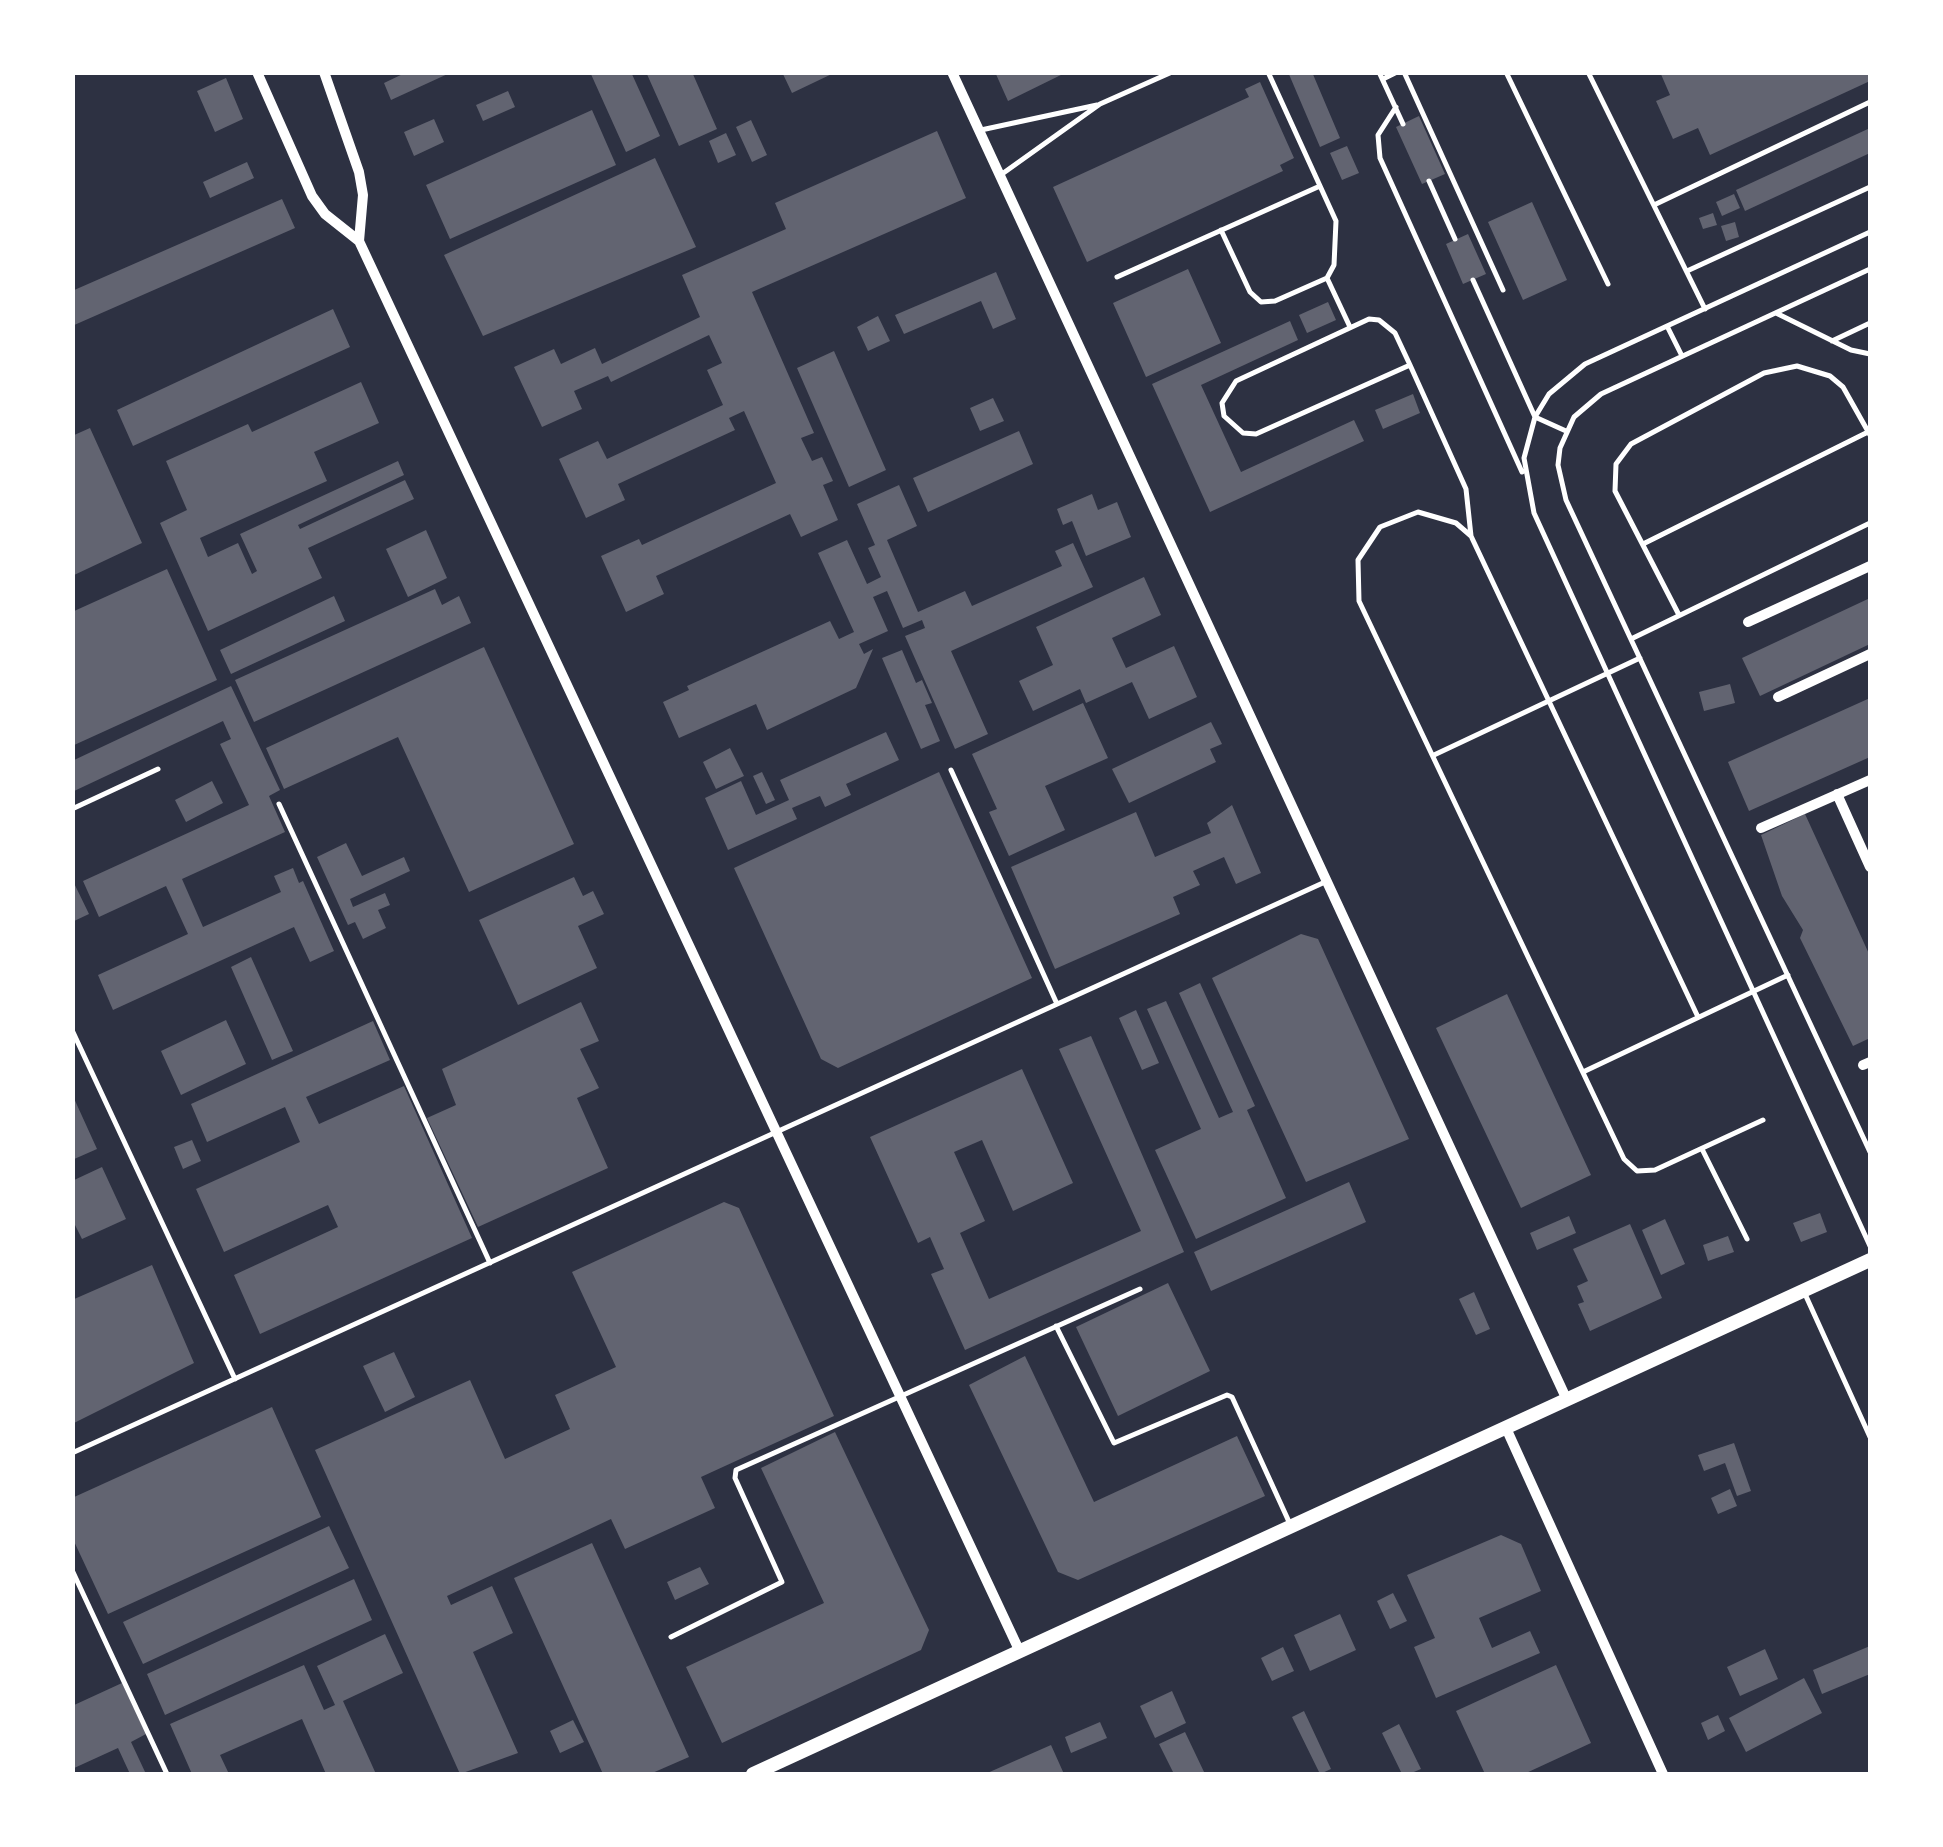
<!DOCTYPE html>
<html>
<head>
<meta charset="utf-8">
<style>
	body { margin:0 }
	#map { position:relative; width:1943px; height:1847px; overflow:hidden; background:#2d3142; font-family:Rubik,sans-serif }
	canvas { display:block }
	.frame { position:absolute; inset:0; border:75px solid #fff; pointer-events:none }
</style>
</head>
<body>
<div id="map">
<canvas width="1943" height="1847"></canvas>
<div class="frame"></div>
</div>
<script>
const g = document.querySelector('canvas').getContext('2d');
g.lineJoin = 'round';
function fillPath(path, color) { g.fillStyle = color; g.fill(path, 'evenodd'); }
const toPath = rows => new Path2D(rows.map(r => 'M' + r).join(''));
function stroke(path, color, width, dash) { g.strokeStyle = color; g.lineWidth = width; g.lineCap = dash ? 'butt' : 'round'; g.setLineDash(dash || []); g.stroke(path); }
fillPath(toPath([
	[407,72,452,72,391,100,384,83],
	[590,72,631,72,660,136,626,152],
	[646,72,692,72,717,129,679,146],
	[782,72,836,72,792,93],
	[995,72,1067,72,1008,101],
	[1288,72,1312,72,1340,138,1320,147],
	[1660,72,1870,72,1870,81,1710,155,1698,128,1673,139,1656,101,1670,95],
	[226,78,243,119,215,132,197,91],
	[1260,82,1294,158,1280,165,1283,171,1087,262,1053,187,1249,97,1245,89],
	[508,91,515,107,483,121,476,105],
	[592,110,616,165,450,239,426,185],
	[1419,116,1445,174,1422,184,1396,127],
	[434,119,444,142,414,156,404,132],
	[751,120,767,155,752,162,736,127],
	[1870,128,1870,153,1745,211,1736,190],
	[937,131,966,198,752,292,814,433,801,438,812,461,822,457,833,481,823,485,838,520,801,537,790,514,656,576,664,594,626,612,601,556,639,539,642,545,776,483,744,411,729,418,735,430,618,484,625,500,586,518,559,459,598,441,607,459,723,405,707,370,722,363,709,335,611,382,608,376,574,391,582,409,542,427,514,367,554,349,561,364,595,348,602,364,700,317,682,275,786,229,775,203],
	[726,133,736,155,718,163,709,141],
	[1347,146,1359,173,1342,180,1330,153],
	[655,158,696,247,483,336,444,255],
	[247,162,254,178,210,198,203,182],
	[1734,194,1740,208,1722,216,1716,202],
	[282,199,295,228,72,326,72,291],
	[1532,202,1567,280,1523,300,1488,222],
	[1713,213,1717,225,1703,229,1699,218],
	[1735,222,1739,237,1726,241,1721,226],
	[1468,234,1486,274,1463,284,1446,244],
	[1188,269,1221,343,1146,377,1113,303],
	[996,272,1016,319,993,329,981,301,904,334,895,315],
	[1328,302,1336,320,1307,333,1299,315],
	[333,309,350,347,133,446,117,410],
	[878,316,890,341,868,351,857,327],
	[1290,321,1298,340,1201,385,1241,472,1354,420,1364,441,1210,512,1152,384],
	[834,351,886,470,849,487,797,368],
	[361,382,379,423,314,452,327,481,200,538,208,557,238,543,252,574,257,571,240,534,398,461,404,475,298,525,300,529,405,480,414,499,308,548,322,578,208,631,160,523,187,510,166,461,248,424,252,432],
	[1413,394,1420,413,1383,429,1375,410],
	[993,398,1004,421,980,431,970,408],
	[90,428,142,543,72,576,72,436],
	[1019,431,1033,464,928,512,913,478],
	[899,485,917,526,887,540,918,612,965,591,972,606,1062,566,1055,551,1073,543,1093,587,951,651,988,734,955,749,905,636,925,628,922,620,903,628,887,591,873,597,888,631,859,644,864,654,873,649,856,688,767,730,756,704,679,738,663,702,689,690,687,686,830,621,839,639,854,632,818,553,847,540,867,584,881,577,868,548,875,545,857,504],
	[1092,494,1098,510,1117,502,1131,537,1086,556,1072,521,1063,525,1057,509],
	[426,530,447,578,408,597,386,549],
	[167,569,217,680,72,746,72,612],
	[1144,577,1161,615,1112,638,1126,668,1174,646,1197,697,1149,719,1132,682,1086,703,1080,689,1033,711,1019,681,1053,665,1036,627],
	[435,589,442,605,459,596,471,623,254,722,235,680],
	[334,596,345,621,231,674,220,650],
	[1870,598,1870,644,1760,696,1742,658],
	[484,647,574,844,469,892,398,737,284,789,266,748],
	[902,650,916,683,922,680,932,703,925,705,940,741,921,749,882,658],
	[1730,684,1735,703,1704,711,1699,692],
	[231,686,280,790,269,796,285,832,182,879,203,927,281,892,274,876,293,868,299,883,303,881,334,951,310,962,294,927,113,1010,98,975,188,934,166,886,99,917,83,881,249,805,220,744,231,739,223,721,72,792,72,761],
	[1870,698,1870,757,1749,811,1728,762],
	[1083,703,1108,758,1045,786,1065,830,1009,856,989,812,997,809,972,754],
	[1211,722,1222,744,1210,749,1216,762,1129,803,1112,769],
	[886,732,899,760,846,784,851,795,825,807,820,796,792,808,797,819,728,850,705,798,741,781,756,815,789,800,780,780],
	[730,748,744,776,716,789,703,762],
	[762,772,775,800,766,804,753,776],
	[939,772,1032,978,838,1068,821,1059,734,868],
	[212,781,223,803,186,822,175,800],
	[1232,805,1261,873,1236,884,1224,857,1193,871,1200,885,1173,897,1180,914,1055,969,1011,867,1136,812,1155,857,1211,833,1207,823],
	[1805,814,1870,956,1870,1038,1853,1046,1800,938,1803,930,1782,896,1761,835],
	[346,843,362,876,404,857,410,871,350,899,353,907,385,893,390,905,378,910,386,928,363,939,355,922,348,925,317,857],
	[574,877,583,896,593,891,604,914,578,926,597,968,518,1005,479,920],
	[72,879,89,914,72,922],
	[1301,934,1318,939,1409,1139,1306,1182,1212,978],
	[251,957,293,1051,272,1060,231,967],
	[1200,983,1255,1106,1247,1110,1286,1198,1196,1239,1155,1150,1201,1129,1147,1009,1166,1001,1219,1118,1233,1112,1179,993],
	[1507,994,1591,1175,1521,1208,1436,1028],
	[581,1002,599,1041,580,1049,599,1088,577,1098,608,1168,478,1227,427,1118,456,1105,442,1069],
	[1136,1010,1159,1063,1142,1070,1119,1018],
	[226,1020,246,1064,181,1095,161,1051],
	[373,1021,390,1060,306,1097,319,1124,404,1086,472,1238,260,1334,234,1275,338,1227,328,1205,224,1252,196,1189,300,1142,285,1107,207,1142,191,1104],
	[1091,1036,1184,1252,965,1350,931,1274,944,1269,930,1237,918,1243,870,1137,1022,1069,1073,1183,1013,1211,982,1140,954,1152,985,1221,960,1233,989,1299,1141,1231,1059,1049],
	[72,1094,97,1149,72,1160],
	[192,1140,201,1161,183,1169,174,1147],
	[102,1167,126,1219,82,1239,72,1219,72,1181],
	[1349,1182,1366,1222,1211,1291,1194,1252],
	[724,1202,739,1208,834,1416,701,1477,715,1508,625,1549,611,1519,447,1596,451,1605,492,1586,513,1633,473,1652,518,1753,460,1774,315,1450,470,1380,505,1459,570,1429,555,1395,616,1367,572,1272],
	[1820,1213,1827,1232,1801,1242,1793,1223],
	[1569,1216,1576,1233,1537,1250,1530,1233],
	[1665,1219,1685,1264,1661,1275,1642,1230],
	[1630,1224,1662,1298,1590,1331,1578,1304,1584,1302,1577,1286,1588,1281,1573,1249],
	[1728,1236,1734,1252,1708,1261,1703,1245],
	[152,1265,194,1363,72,1424,72,1300],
	[1168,1283,1210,1371,1118,1416,1076,1327],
	[1474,1292,1490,1329,1476,1335,1459,1299],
	[394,1352,415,1397,385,1412,363,1366],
	[1025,1356,1094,1502,1237,1436,1265,1496,1078,1580,1058,1572,969,1385],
	[272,1407,321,1517,108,1614,72,1537,72,1498],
	[835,1432,929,1630,921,1650,722,1743,686,1667,824,1603,761,1468],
	[1734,1443,1751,1491,1737,1496,1725,1463,1704,1471,1698,1455],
	[1730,1489,1737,1506,1718,1514,1711,1498],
	[329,1526,349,1568,143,1664,123,1622],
	[1501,1535,1521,1544,1541,1591,1479,1618,1492,1648,1530,1631,1540,1653,1436,1698,1414,1647,1435,1638,1407,1575],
	[592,1543,689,1757,650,1774,603,1774,514,1578],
	[700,1567,709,1584,675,1600,667,1582],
	[354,1579,372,1620,165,1715,147,1674],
	[1393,1593,1407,1621,1390,1629,1377,1601],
	[1340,1614,1356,1650,1310,1671,1294,1635],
	[385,1634,403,1673,343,1701,376,1774,326,1774,302,1719,220,1755,229,1774,192,1774,170,1724,304,1665,324,1710,335,1705,317,1666],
	[1870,1646,1870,1674,1822,1694,1813,1670],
	[1283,1647,1294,1671,1272,1681,1261,1658],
	[1765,1649,1778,1679,1740,1696,1727,1667],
	[1556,1665,1591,1743,1524,1774,1485,1774,1456,1711],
	[1804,1678,1822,1713,1746,1752,1729,1718],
	[122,1683,146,1734,131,1742,146,1774,130,1774,118,1748,72,1769,72,1706],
	[1172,1691,1186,1723,1155,1738,1140,1706],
	[1304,1711,1331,1769,1320,1774,1292,1717],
	[1718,1715,1725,1731,1708,1740,1701,1723],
	[573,1720,584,1742,560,1753,550,1731],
	[1100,1722,1107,1738,1071,1753,1065,1737],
	[1399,1724,1421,1769,1409,1774,1402,1774,1382,1733],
	[1185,1732,1205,1774,1174,1774,1159,1744],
	[1051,1745,1064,1774,985,1774]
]), '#626471');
stroke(toPath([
	[1379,72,1403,124],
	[1404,72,1503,290],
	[1506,72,1608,284],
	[1588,72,1705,309],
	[1383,79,1397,72],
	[1396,107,1378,135,1380,158,1522,472],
	[981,130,1097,105],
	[1002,174,1100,104,1172,72],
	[1429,181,1455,239],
	[1654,205,1870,102],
	[1221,230,1250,292,1261,302,1275,301,1327,278,1334,265,1336,221,1268,72],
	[1870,232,1585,364,1549,394,1535,417,1524,458,1534,513,1870,1246],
	[1870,269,1601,394,1574,417,1560,448,1558,465,1566,500,1870,1152],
	[1687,271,1870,187],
	[1117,277,1320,186],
	[1327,278,1350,327],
	[1473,280,1535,417,1566,431],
	[1776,313,1851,350,1870,354],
	[1667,326,1682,356],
	[1832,341,1870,323],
	[1410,365,1256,434,1243,433,1224,416,1222,403,1236,381,1369,319,1379,320,1395,333,1410,365,1466,489,1471,536],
	[1643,544,1868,432],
	[1679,615,1615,491,1616,464,1631,444,1764,373,1797,366,1830,376,1843,387,1870,435],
	[1631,639,1870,523],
	[1434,755,1640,658],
	[951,770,1057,1004],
	[279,804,490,1263],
	[72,809,158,769],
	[1698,1017,1471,536,1456,523,1418,512,1380,527,1358,560,1359,601,1624,1159,1637,1171,1655,1170,1763,1120],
	[72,1030,235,1379],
	[1583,1072,1788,975],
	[1702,1149,1747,1239],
	[1805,1294,1870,1437],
	[1056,1326,1114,1443,1227,1395,1232,1397,1290,1524],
	[72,1453,1325,882],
	[72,1570,167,1774],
	[671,1637,782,1582,735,1478,736,1470,1140,1289]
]), '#fff', 5);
stroke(toPath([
	[257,72,312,196,325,214,359,241,1020,1652],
	[324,72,359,172,363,195,359,241],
	[952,72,1567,1400],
	[1748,622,1870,566],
	[1778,697,1870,654],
	[1837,794,1870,867],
	[1761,828,1870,780],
	[1863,1065,1870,1062],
	[1506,1428,1663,1774]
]), '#fff', 10);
stroke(toPath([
	[753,1774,1870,1260]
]), '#fff', 14);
</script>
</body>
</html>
